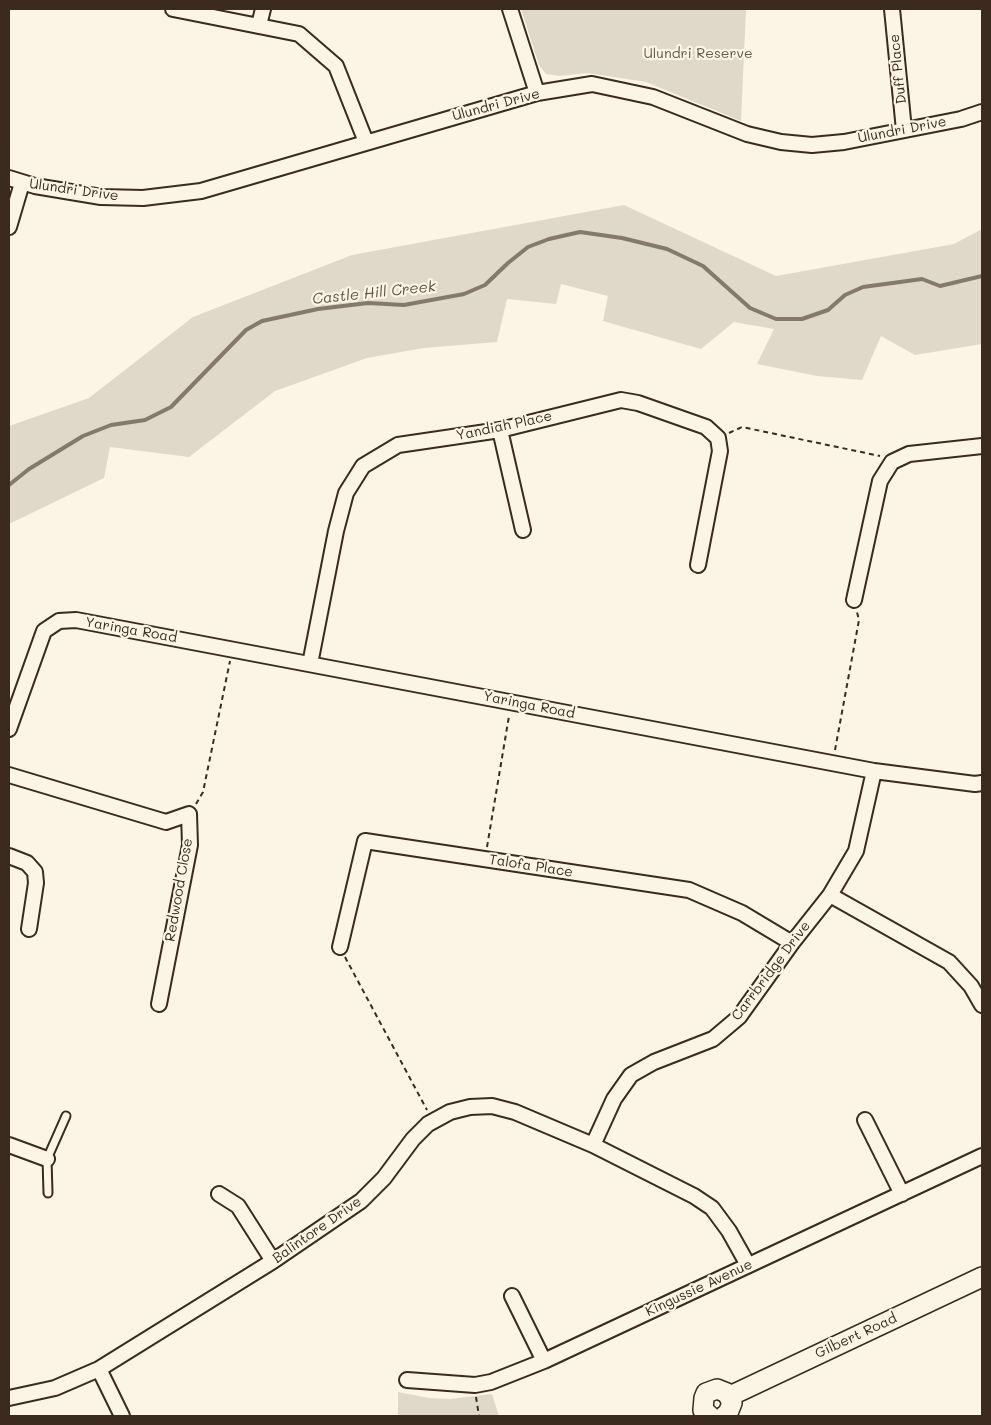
<!DOCTYPE html>
<html>
<head>
<meta charset="utf-8">
<style>
	body { margin:0 }
	#map { position:relative; width:991px; height:1425px; overflow:hidden; background:#fcf5e5; font-family:Mali,sans-serif }
	canvas { display:block }
	.frame { position:absolute; inset:0; border:10px solid #3b2a1e; pointer-events:none }
</style>
</head>
<body>
<div id="map">
<canvas width="991" height="1425"></canvas>
<div class="frame"></div>
</div>
<script>
const g = document.querySelector('canvas').getContext('2d');
g.lineJoin = 'round';
function fillPath(path, color) { g.fillStyle = color; g.fill(path, 'evenodd'); }
const toPath = rows => new Path2D(rows.map(r => 'M' + r).join(''));
function stroke(path, color, width, dash) { g.strokeStyle = color; g.lineWidth = width; g.lineCap = dash ? 'butt' : 'round'; g.setLineDash(dash || []); g.stroke(path); }
function drawText(font, color, halo, rows, align = 'center') {
  g.font = font + ' Mali,sans-serif'; g.lineWidth = 4.5; g.setLineDash([]); g.textBaseline = 'middle'; g.strokeStyle = halo; g.fillStyle = color; for (const [text, x, y, turn = 0] of rows) {
    g.save(); g.translate(x, y); g.rotate((+turn || 0) * Math.PI / 180); g.textAlign = isNaN(turn) ? turn : align; if (halo) g.strokeText(text, 0, 0); g.fillText(text, 0, 0); g.restore();
  }
}
fillPath(toPath([
	[521,9,746,9,741,121,646,82,587,73,559,76,546,74,539,65],
	[624,205,776,276,954,244,982,229,982,344,915,355,881,336,862,380,817,376,757,364,774,329,734,322,701,349,603,321,608,296,561,284,556,304,507,299,497,342,424,348,367,358,275,391,189,457,110,447,104,478,9,524,9,426,89,398,193,317,352,255],
	[398,1392,429,1398,450,1399,492,1394,499,1416,398,1416]
]), '#e0d8c8');
stroke(toPath([
	[9,485,29,469,83,436,111,425,145,420,171,407,246,330,262,321,318,309,368,303,404,305,464,294,485,285,508,263,528,247,549,239,580,232,622,238,667,249,703,266,750,308,776,319,802,319,828,310,845,295,863,287,922,279,940,286,982,276]
]), '#85796b', 4);
const service = toPath([
	[48,1193,47,1159,66,1116]
]);
const minor = toPath([
	[173,9,299,34,336,66,366,142],
	[510,9,537,93],
	[892,9,904,130],
	[259,25,263,9],
	[9,178,35,186,101,197,143,198,201,191,537,93,592,84,653,97,747,134,781,142,812,145,844,142,961,119,982,112],
	[9,227,22,183],
	[500,430,523,530],
	[854,600,880,481,892,462,909,454,982,446],
	[310,664,336,531,346,493,363,466,398,445,500,430,621,400,638,403,706,427,718,438,720,451,698,565],
	[9,729,44,631,59,621,76,620,874,771,975,784,982,783],
	[9,775,166,822,189,814,190,845,159,1004],
	[9,856,27,863,35,872,36,883,29,929],
	[830,895,949,962,971,986,982,1005],
	[340,947,365,841,689,890,742,913,792,943],
	[865,1120,902,1194],
	[9,1145,47,1159],
	[593,1145,614,1099,631,1075,654,1062,713,1039,739,1017,792,943,830,895,856,851,874,771],
	[219,1194,238,1206,273,1261],
	[512,1296,544,1361],
	[99,1369,122,1416],
	[407,1380,475,1385,491,1382,544,1361,982,1156],
	[9,1398,55,1388,99,1369,273,1261,361,1201,384,1178,413,1139,428,1124,450,1112,470,1107,492,1106,515,1112,593,1145,694,1196,712,1208,729,1231,748,1265]
]);
const secondary = toPath([
	[730,1396,982,1277],
	[710,1416,703,1410,704,1398,706,1393,717,1389,727,1393,732,1403,728,1413,724,1416]
]);
stroke(service, '#3b2a1e', 11);
stroke(minor, '#3b2a1e', 18);
stroke(secondary, '#3b2a1e', 22);
stroke(toPath([
	[729,433,742,427,880,456],
	[835,750,859,620,857,612],
	[196,804,203,792,230,661],
	[487,847,509,716],
	[345,957,427,1110],
	[476,1397,479,1416]
]), '#3b2a1e', 2, [5, 4]);
stroke(service, '#fcf5e5', 7);
stroke(minor, '#fcf5e5', 14);
stroke(secondary, '#fcf5e5', 19);
drawText('14px', '#645648', '#fcf5e5', [
	["Ulundri Reserve",698,54]
]);
drawText('14px', '#3b2a1e', '#fcf5e5', [
	["Duff Place",898,69,-96],
	["Ulundri Drive",496,105,-15],
	["Ulundri Drive",902,130,-11],
	["Ulundri Drive",74,190,8],
	["Yandiah Place",504,426,-12],
	["Yaringa Road",131,630,10],
	["Yaringa Road",529,705,11],
	["Talofa Place",531,866,9],
	["Redwood Close",179,890,-80],
	["Carrbridge Drive",771,971,-53],
	["Balintore Drive",317,1230,-35],
	["Kingussie Avenue",699,1288,-25],
	["Gilbert Road",856,1336,-25]
]);
drawText('italic 15px', '#605144', '#fcf5e5', [
	["Castle Hill Creek",374,293,-6]
]);
</script>
</body>
</html>
